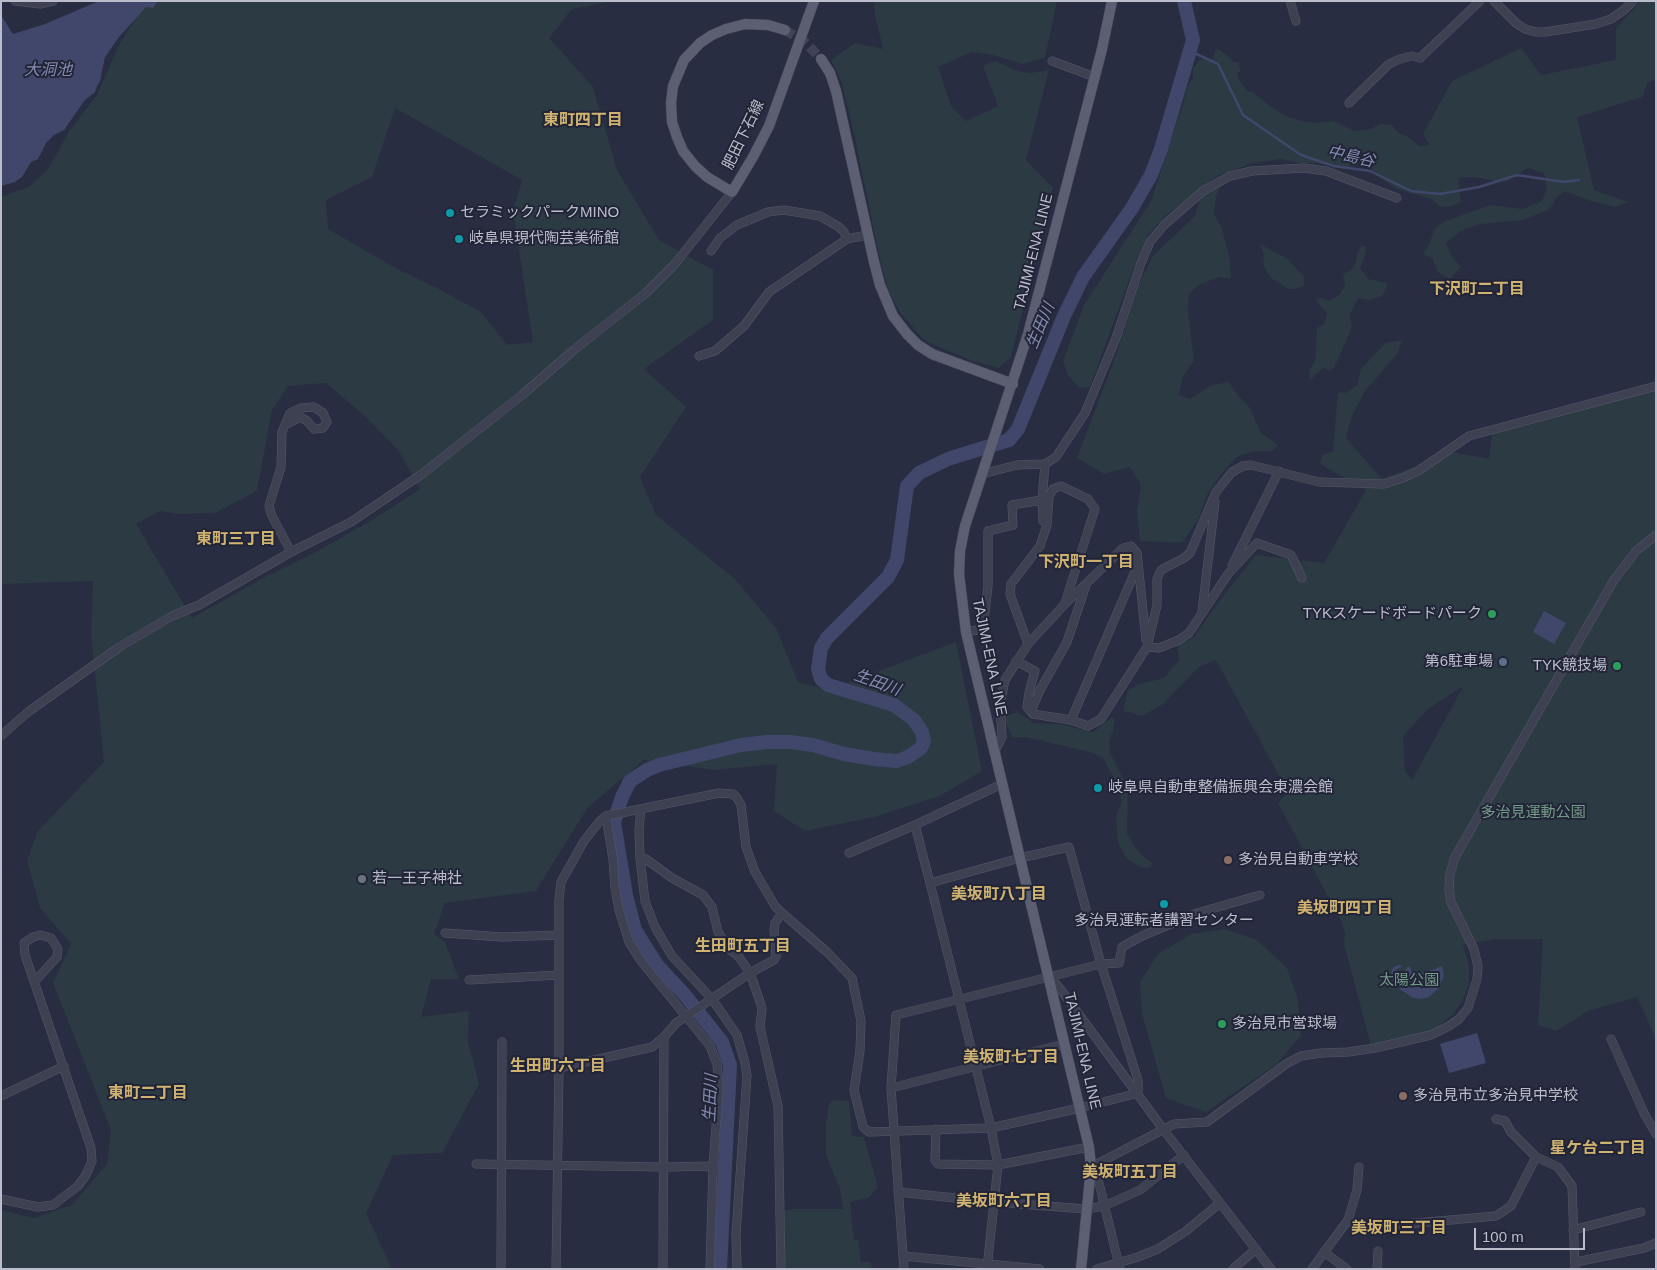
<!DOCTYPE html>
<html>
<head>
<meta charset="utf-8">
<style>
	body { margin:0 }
	#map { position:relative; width:1657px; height:1270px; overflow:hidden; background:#292d42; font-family:Arial,sans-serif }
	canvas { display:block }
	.frame { position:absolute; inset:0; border:2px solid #bbbdcc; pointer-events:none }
	.scale { position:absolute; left:1474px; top:1228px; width:111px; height:22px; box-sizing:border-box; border:2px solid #bbbdcc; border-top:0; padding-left:6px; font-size:15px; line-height:18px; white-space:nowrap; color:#bbbdcc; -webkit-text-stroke:4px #222537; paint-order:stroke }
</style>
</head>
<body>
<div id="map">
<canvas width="1657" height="1270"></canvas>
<div class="frame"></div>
<div class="scale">100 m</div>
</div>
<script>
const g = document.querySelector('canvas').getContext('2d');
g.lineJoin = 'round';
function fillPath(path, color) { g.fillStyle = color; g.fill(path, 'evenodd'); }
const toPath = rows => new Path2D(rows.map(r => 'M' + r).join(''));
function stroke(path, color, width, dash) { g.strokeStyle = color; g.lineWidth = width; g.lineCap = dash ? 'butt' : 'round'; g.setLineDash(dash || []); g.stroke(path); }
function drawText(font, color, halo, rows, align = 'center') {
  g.font = font + ' Arial,"Noto Sans JP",sans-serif'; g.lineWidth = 4; g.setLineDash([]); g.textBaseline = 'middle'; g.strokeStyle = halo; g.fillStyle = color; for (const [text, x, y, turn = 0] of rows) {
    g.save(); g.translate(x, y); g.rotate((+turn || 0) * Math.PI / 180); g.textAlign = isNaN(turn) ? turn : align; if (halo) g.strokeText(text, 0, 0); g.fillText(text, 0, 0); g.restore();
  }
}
fillPath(toPath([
	[146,1,614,1,572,9,549,38,593,87,617,170,659,240,713,270,713,320,644,369,686,407,640,477,656,515,735,579,776,628,798,682,829,690,956,642,982,771,940,796,874,817,805,831,774,811,777,764,713,770,644,760,588,807,536,891,445,903,434,934,445,942,459,979,431,979,421,1017,469,1011,468,1041,479,1084,442,1153,393,1155,366,1213,392,1269,1,1269,1,1210,34,1218,72,1205,107,1164,111,1130,53,983,71,944,40,908,27,860,38,831,104,762,91,634,93,581,1,584,1,197,29,187,48,169,70,130,97,95,118,47],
	[395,108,522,180,513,211,533,342,507,345,481,312,437,288,399,270,328,229,326,200,372,177],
	[326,383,365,416,398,450,420,489,372,520,314,553,267,576,192,618,136,524,160,511,178,514,215,513,257,491,272,410,288,386],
	[874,1,1057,1,1045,58,1023,64,993,55,972,52,938,67,951,106,966,121,998,106,983,66,995,61,1017,71,1030,73,1049,70,1026,160,1053,188,1011,357,999,368,973,361,925,341,899,311,889,291,882,269,853,129,842,83,831,60,855,43,883,49,875,16],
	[1640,1,1656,1,1656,80,1648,82,1642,97,1577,117,1594,190,1628,202,1615,207,1591,201,1565,191,1557,197,1550,209,1523,220,1480,224,1461,231,1446,243,1452,257,1461,267,1450,279,1438,272,1432,258,1423,254,1429,245,1434,230,1443,222,1490,205,1523,209,1542,201,1547,188,1544,173,1528,168,1506,182,1473,177,1458,178,1461,202,1452,206,1440,207,1431,199,1397,189,1380,178,1369,167,1356,165,1342,169,1318,163,1300,163,1280,159,1253,163,1217,176,1164,217,1148,235,1135,264,1090,387,1079,388,1068,375,1063,361,1084,305,1151,201,1183,104,1187,87,1193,78,1193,68,1201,59,1212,61,1215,51,1219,49,1234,62,1238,62,1241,71,1237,73,1240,82,1248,92,1251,91,1258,96,1271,107,1286,116,1301,121,1318,123,1333,121,1355,131,1371,129,1380,124,1392,125,1398,133,1407,136,1419,146,1430,145,1423,134,1452,81,1521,48,1541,75,1616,60,1616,29],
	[1220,187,1216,196,1214,214,1222,228,1230,260,1231,279,1220,277,1200,284,1189,294,1188,311,1194,361,1183,376,1179,395,1190,399,1212,385,1229,382,1237,394,1250,408,1261,433,1278,445,1272,451,1255,451,1238,456,1225,469,1208,493,1198,520,1182,543,1140,541,1137,511,1141,485,1130,467,1104,474,1077,458,1116,355,1138,286,1153,256,1195,216,1198,204,1205,195],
	[1260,244,1288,259,1304,277,1304,286,1296,289,1288,289,1271,278,1263,265,1264,255],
	[1362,245,1366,247,1364,259,1360,268,1368,279,1387,283,1387,287,1382,296,1370,300,1358,298,1350,314,1352,327,1334,368,1330,371,1323,368,1310,380,1309,371,1315,361,1317,328,1324,324,1327,314,1315,299,1321,298,1329,301,1339,295,1345,285,1343,274,1351,270,1357,260,1357,254],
	[1402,340,1398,353,1365,391,1352,416,1346,438,1382,479,1410,468,1429,465,1448,451,1489,459,1492,434,1563,416,1656,390,1656,1039,1637,997,1588,1011,1556,1031,1538,1025,1543,939,1496,939,1463,945,1469,965,1469,984,1462,1001,1453,1014,1433,1031,1412,1038,1371,1046,1344,944,1345,933,1342,923,1278,803,1288,792,1216,660,1199,667,1163,704,1142,716,1123,711,1128,690,1140,684,1164,678,1179,660,1177,646,1193,638,1220,600,1256,555,1324,563,1366,490,1320,464,1322,455,1333,451,1338,392,1346,393,1357,385,1361,369,1385,343],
	[1462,687,1463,687,1412,780,1405,771,1403,736,1428,709],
	[1017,712,1034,723,1060,724,1093,732,1112,717,1115,719,1113,731,1109,740,1110,753,1128,788,1127,833,1134,846,1147,860,1153,863,1150,868,1140,867,1127,859,1118,843,1116,816,1122,802,1117,784,1103,758,1093,753,1026,737,1013,738,1003,717],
	[1224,929,1257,940,1287,968,1298,1000,1301,1035,1277,1064,1206,1112,1166,1098,1142,1014,1140,982,1158,954,1191,934],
	[834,1100,849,1101,852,1136,864,1137,878,1187,868,1198,850,1202,854,1240,858,1240,861,1262,870,1262,873,1269,786,1269,784,1262,785,1211,792,1209,843,1209,840,1189,826,1155,826,1123,829,1104]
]), '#2b3a43');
fillPath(toPath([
	[99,1,158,1,153,8,146,7,119,37,105,57,100,81,97,86,95,92,85,100,64,130,54,135,46,143,38,159,31,162,22,177,15,182,1,186,1,15,13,34,45,24],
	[1544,611,1566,623,1554,644,1533,632],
	[1399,965,1403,966,1397,969,1395,972,1399,976,1402,976,1408,966,1411,968,1411,971,1422,972,1432,970,1442,966,1444,976,1438,989,1429,997,1421,999,1413,998,1401,990,1393,981,1391,973,1392,969,1395,966],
	[1477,1033,1486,1063,1449,1073,1440,1044]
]), '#40476a');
stroke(toPath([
	[1190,51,1218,64,1243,115,1301,155,1334,166,1370,171,1411,191,1440,194,1479,187,1517,175,1564,182,1579,180]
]), '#40476a', 2.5);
stroke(toPath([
	[720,1269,730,1065,722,1042,684,994,657,965,635,930,626,895,614,822,622,797,630,781,647,770,659,765,741,745,767,742,790,742,813,745,844,754,874,759,897,761,908,757,921,748,924,741,922,732,914,720,894,705,828,685,821,679,818,669,821,648,827,638,888,577,897,560,907,486,919,473,948,459,1009,440,1018,429,1064,316,1083,277,1132,208,1151,175,1161,149,1193,40,1184,1]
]), '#40476a', 14);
stroke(toPath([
	[785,30,806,43,821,59]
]), '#3f4357', 10, [10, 5]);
const minor = toPath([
	[15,1,40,4,53,1],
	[1290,1,1296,21],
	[1494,1,1516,23,1525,29,1536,32,1545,32,1596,24,1611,19,1624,10,1633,1],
	[1052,61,1095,77],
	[1349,103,1389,64,1400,59,1412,56,1420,58,1480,1],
	[711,251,720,238,737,225,768,212,784,210,820,216,839,227,844,232,847,239],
	[699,356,715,351,744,326,769,292,847,239,867,235],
	[285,425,300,417,307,421,314,429,323,428,327,422,323,413,314,407,301,408,290,413,285,425,282,432,281,467,269,506,272,516,291,552],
	[982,474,1017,465,1045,464,1056,457,1085,413,1116,338,1141,263,1150,242,1164,225,1203,191,1230,176,1252,171,1304,168,1326,171,1397,198],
	[1043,521,1042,500,1045,464],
	[1232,566,1279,471],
	[1202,612,1215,502],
	[966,632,983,629,988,586,988,531,1013,525,1012,505,1042,500],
	[1028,644,1010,594,1011,584,1040,546,1047,525,1049,497,1053,489,1061,486,1088,499,1095,509,1065,603],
	[1147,647,1159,648,1179,640,1189,633,1228,574,1257,543,1291,555,1302,578],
	[1016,661,1035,671,1029,693,1027,707,1033,714,1071,720,1088,726,1101,719,1147,647,1157,605,1157,579,1161,570,1184,558,1190,553,1216,492,1232,472,1243,466,1251,465,1319,482,1384,484,1403,478,1418,471,1469,436,1656,386],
	[1031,711,1040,690,1067,642,1086,585],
	[1071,720,1137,567],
	[1,736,28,712,118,648,172,616,199,605,291,552,351,522,422,474,522,395,575,349,646,293,674,265,732,192],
	[995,751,1002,737,1000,704,1005,680,1028,644,1064,605,1123,548,1131,546,1137,553,1146,640],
	[641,809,639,829,640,858,645,901,655,927,672,956,712,999,737,1035,745,1063,747,1076,736,1234,737,1269],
	[606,816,613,859,615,888,619,910,629,942,641,961,710,1046,717,1064,719,1088,713,1166,710,1269],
	[915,825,930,883],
	[849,853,915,825,1002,784],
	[640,858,646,859,672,878,703,895,712,907,718,932,728,948,739,957,750,973,758,996,762,1008,760,1027,778,1106,781,1269],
	[445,933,502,937,559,935],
	[1049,976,1061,990,1163,1129,1271,1269],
	[469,980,559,975],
	[1611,1039,1644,1113,1656,1134],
	[559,1068,652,1047,664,1037,676,1023,750,973,774,960,776,956,774,930,775,923,782,913],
	[891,1088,1064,1044],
	[1,1096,64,1066],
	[1496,1119,1505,1121,1511,1132,1536,1157],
	[936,1129,935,1160,938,1164,998,1165,1089,1147],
	[476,1164,664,1167,713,1166],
	[898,1192,993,1202,1086,1209,1104,1206,1140,1190,1184,1155],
	[1,1199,38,1207,53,1205,78,1186,86,1175,92,1161,91,1148,25,955,24,943,33,937,40,935,51,938,58,949,57,957,35,981],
	[1348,1220,1359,1228,1496,1216,1511,1206,1536,1157,1558,1167,1572,1186,1575,1269],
	[1573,1230,1641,1212],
	[1324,1252,1347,1269],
	[903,1256,1040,1269],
	[1576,1262,1644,1248,1656,1243],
	[501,1269,502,1042],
	[556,1269,559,1068,559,900,561,882,584,841,600,821,606,816,719,793,733,794,737,798,741,805,746,847,755,872,775,906,782,913,827,952,852,978,861,1021,860,1051,854,1090,863,1127,869,1132,991,1128,1080,1108,1138,1093,1138,1080,1101,964,1069,847,1020,858,930,883,991,1128,998,1165,987,1269],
	[663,1269,664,1037],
	[904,1269,891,1088,896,1015,1101,964,1119,963,1122,947,1142,936,1197,913,1260,895],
	[1097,1269,1138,1257,1158,1249,1186,1231,1220,1203],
	[1120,1269,1097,1175,1091,1167,1174,1124,1207,1122,1286,1064,1301,1056,1321,1053,1348,1052,1375,1048,1431,1035,1449,1026,1459,1019,1468,1008,1477,979,1478,967,1474,949,1451,902,1449,890,1450,874,1455,857,1614,580,1636,551,1656,535],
	[1233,1269,1256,1249],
	[1312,1269,1348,1220,1357,1190,1359,1167],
	[1377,1269,1378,1251]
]);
const major = toPath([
	[785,30,768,25,745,24,726,29,712,35,700,43,684,60,673,86,671,103,672,122,677,137,683,151,695,166,707,177,732,192,753,157,769,126,814,1],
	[821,59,830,73,836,91,874,262,880,285,893,316,907,334,918,345,932,354,1013,384],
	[1081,1269,1091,1167,1089,1147,966,632,959,574,960,551,965,526,1028,334,1102,49,1112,1]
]);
stroke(minor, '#565869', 9);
stroke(major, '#444758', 11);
stroke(minor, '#3d4152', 8);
stroke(major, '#5c5f72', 10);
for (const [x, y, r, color] of [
	[450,213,5,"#0f9aa8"],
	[459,239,5,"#0f9aa8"],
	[1492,614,5,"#2e9e5b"],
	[1503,662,5,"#5c6f8a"],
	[1617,666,5,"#2e9e5b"],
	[1098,788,5,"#0f9aa8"],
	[1228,860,5,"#8d6e63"],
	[362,879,5,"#6b7280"],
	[1164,904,5,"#0f9aa8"],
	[1222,1024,5,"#2e9e5b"],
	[1403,1096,5,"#8d6e63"]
]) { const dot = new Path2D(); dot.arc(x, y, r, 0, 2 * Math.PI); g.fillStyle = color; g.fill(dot); stroke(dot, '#222537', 2); }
drawText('15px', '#bbbdcc', '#222537', [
	["肥田下石線",744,135,-64],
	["TAJIMI-ENA LINE",1034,252,-76],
	["TAJIMI-ENA LINE",989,657,78],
	["TAJIMI-ENA LINE",1082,1051,77]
]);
drawText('15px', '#bbbdcc', '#222537', [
	["セラミックパークMINO",460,213],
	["岐阜県現代陶芸美術館",469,239],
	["TYKスケードボードパーク",1482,614,"right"],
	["第6駐車場",1493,662,"right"],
	["TYK競技場",1607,666,"right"],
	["岐阜県自動車整備振興会東濃会館",1108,788],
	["多治見自動車学校",1238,860],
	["若一王子神社",372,879],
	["多治見運転者講習センター",1164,921,"center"],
	["多治見市営球場",1232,1024],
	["多治見市立多治見中学校",1413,1096]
], 'left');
drawText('15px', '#739b87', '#222537', [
	["多治見運動公園",1533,813],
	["太陽公園",1409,981]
]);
drawText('italic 16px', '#848cb1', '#222537', [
	["大洞池",48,71],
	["中島谷",1351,157,13],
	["生田川",1041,326,-67],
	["生田川",877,683,20],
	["生田川",711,1098,-87]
]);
drawText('bold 16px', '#d0b371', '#222537', [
	["東町四丁目",583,121],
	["下沢町二丁目",1477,290],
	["東町三丁目",236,540],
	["下沢町一丁目",1086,563],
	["美坂町八丁目",999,895],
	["美坂町四丁目",1345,909],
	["生田町五丁目",743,947],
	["美坂町七丁目",1011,1058],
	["生田町六丁目",558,1067],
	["東町二丁目",148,1094],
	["星ケ台二丁目",1598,1149],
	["美坂町五丁目",1130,1173],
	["美坂町六丁目",1004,1202],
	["美坂町三丁目",1399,1229]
]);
</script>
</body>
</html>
